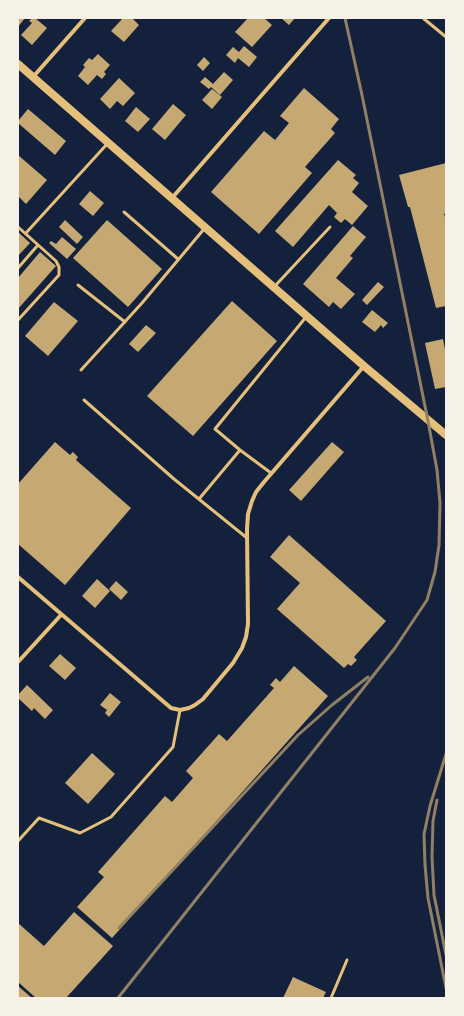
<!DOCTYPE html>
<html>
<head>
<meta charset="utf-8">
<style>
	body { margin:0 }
	#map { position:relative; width:464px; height:1016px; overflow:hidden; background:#14213d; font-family:"Work Sans",sans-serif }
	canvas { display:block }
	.frame { position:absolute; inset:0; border:19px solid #f6f1e7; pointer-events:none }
</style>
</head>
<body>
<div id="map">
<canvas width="464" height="1016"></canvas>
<div class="frame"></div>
</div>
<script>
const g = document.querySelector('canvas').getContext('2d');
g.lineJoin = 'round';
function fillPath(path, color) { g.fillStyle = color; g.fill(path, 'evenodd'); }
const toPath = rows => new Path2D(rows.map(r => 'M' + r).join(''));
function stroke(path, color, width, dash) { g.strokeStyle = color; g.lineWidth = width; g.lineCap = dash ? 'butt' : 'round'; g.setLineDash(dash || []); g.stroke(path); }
fillPath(toPath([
	[18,18,25,18,18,27],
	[32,18,35,18,47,28,32,45,21,35,32,23,29,21],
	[123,18,132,18,139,25,124,42,111,31],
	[248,18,264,18,272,25,252,47,235,32],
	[281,18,295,18,289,25],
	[244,46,257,57,249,67,238,58,235,63,226,55,233,47,239,52],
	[98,54,110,65,104,72,106,74,102,79,97,75,88,85,78,76,85,67,83,65,89,58,92,60],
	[204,57,210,63,203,71,197,65],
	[224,72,233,80,220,95,211,87,209,89,200,82,205,77,213,84],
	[119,78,135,93,123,106,117,101,110,109,100,99],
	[304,88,339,119,331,129,335,133,305,167,312,173,259,234,211,192,264,131,275,140,289,123,280,116],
	[212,89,222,97,212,109,202,100],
	[173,104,186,115,165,140,152,129],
	[136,107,150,119,138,132,125,121],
	[28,109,66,141,55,155,18,123,18,121],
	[18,155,47,180,26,204,18,196],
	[338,160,356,175,353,178,359,183,352,192,368,206,352,225,345,219,341,223,334,217,337,213,329,205,293,247,275,231],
	[446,163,446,213,444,214,446,220,446,306,436,308,410,207,408,207,399,175],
	[90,191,104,203,93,216,79,204],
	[65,220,83,237,77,244,59,227],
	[107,220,162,269,128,307,73,258],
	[353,226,366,237,350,256,353,258,336,278,355,294,341,309,333,302,329,307,303,284],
	[18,232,30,243,18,256],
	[62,237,76,249,67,259,49,243,51,241,56,244],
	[40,252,56,266,18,309,18,278],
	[378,282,384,287,367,305,362,300],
	[232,301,277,341,193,436,147,396],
	[54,302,78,321,48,356,25,336],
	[372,310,388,323,383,328,381,325,375,332,362,322],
	[146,325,156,333,138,352,129,344],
	[443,339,446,355,446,387,435,389,425,343],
	[55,442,70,455,73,452,78,457,76,460,131,508,65,585,18,544,18,484],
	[332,442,344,452,301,501,289,490],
	[289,535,386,621,354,657,357,660,351,666,348,664,344,668,277,609,300,583,270,557],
	[97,579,110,591,95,608,82,596],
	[116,581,128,592,121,600,109,589],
	[60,654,76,668,65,680,49,666],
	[294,666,328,696,112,938,77,907,104,877,98,872,165,796,172,802,193,778,186,771,219,734,227,741,274,688,270,685,276,678,280,682],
	[27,685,53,710,45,719,34,708,32,711,18,698,18,695],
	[110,693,121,702,109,717,105,713,107,710,100,705],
	[92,753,115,774,88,804,65,783],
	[74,912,113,946,66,998,36,998,18,982,18,923,44,946],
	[293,977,326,992,323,998,283,998],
	[18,986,32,998,18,998]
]), '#c6a872');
stroke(toPath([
	[423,18,446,37],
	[124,212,178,259],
	[18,227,56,261,59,267,59,275,18,320],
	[26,233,108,143],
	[18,268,38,245],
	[78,285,125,322],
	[274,287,330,227],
	[81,370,142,303,204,229],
	[84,400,174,479,247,538],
	[240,450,271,473],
	[199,499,240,450,215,429,306,317],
	[18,841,39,818,80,833,111,817,173,747,180,710],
	[331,998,347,960]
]), '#e5c07b', 3);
stroke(toPath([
	[33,77,85,18],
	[172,198,329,18],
	[18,577,171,708,180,710,189,708,195,705,203,699,233,663,242,648,246,637,248,624,247,529,248,514,252,501,256,492,264,482,364,366],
	[18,662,61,615]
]), '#e5c07b', 4);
stroke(toPath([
	[18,64,364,366,446,435]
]), '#e5c07b', 8);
stroke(toPath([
	[446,754,430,806,424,834,425,865,428,898,446,988],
	[437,800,433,821,432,857,434,895,446,955],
	[119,928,298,735,332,705,368,677],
	[118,998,395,648,427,600,435,572,439,545,440,503,437,470,428,421,362,95,345,18]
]), '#918062', 3);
</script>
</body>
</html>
